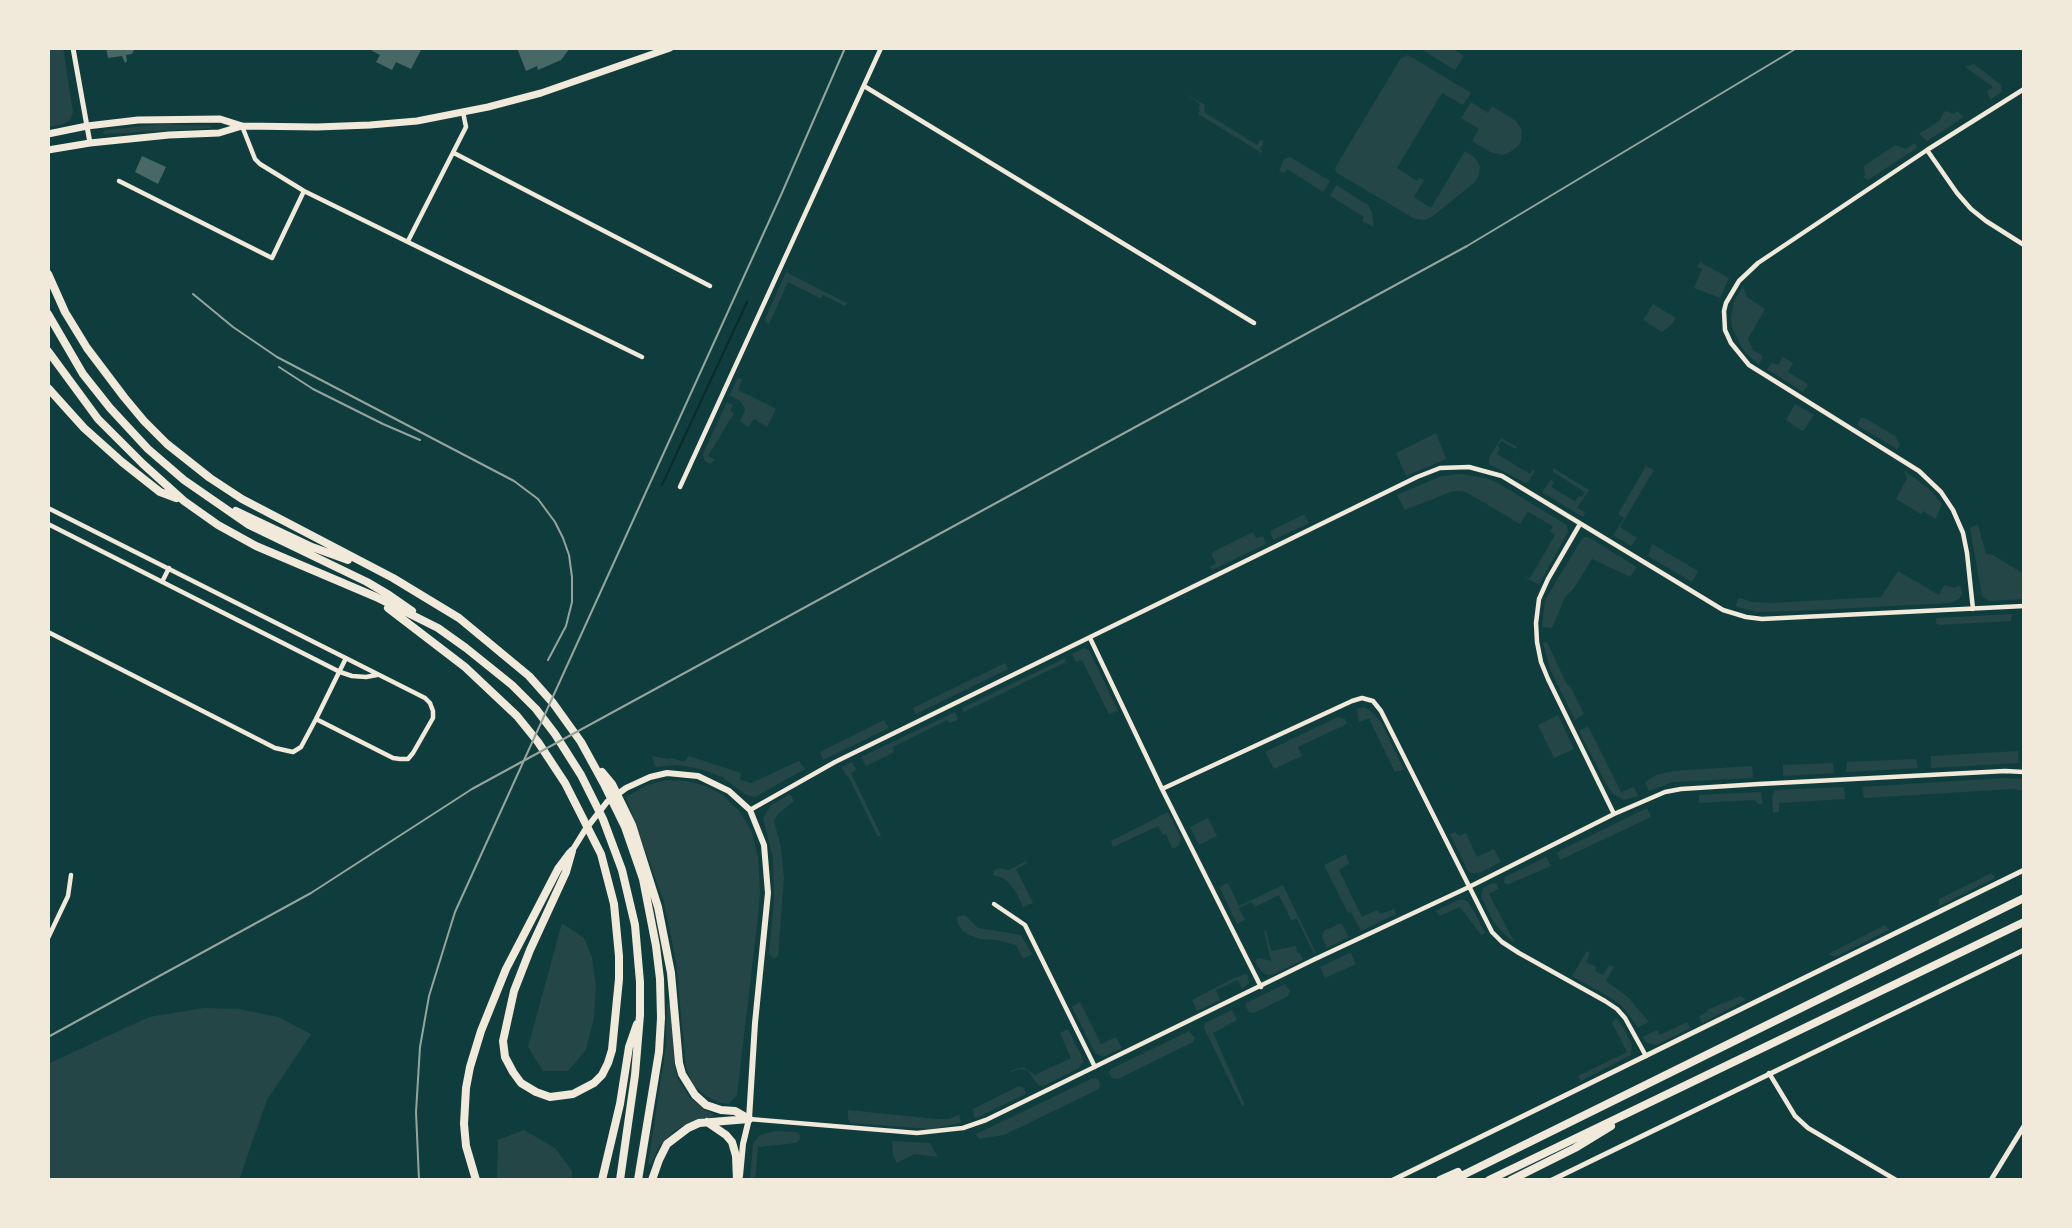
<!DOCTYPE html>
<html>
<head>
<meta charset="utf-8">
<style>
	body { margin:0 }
	#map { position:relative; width:2072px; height:1228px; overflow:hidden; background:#0f3d3e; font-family:"Archivo Narrow",sans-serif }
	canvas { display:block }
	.frame { position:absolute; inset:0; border:50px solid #f1e9da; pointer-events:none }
</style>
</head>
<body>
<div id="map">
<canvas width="2072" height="1228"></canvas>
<div class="frame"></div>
</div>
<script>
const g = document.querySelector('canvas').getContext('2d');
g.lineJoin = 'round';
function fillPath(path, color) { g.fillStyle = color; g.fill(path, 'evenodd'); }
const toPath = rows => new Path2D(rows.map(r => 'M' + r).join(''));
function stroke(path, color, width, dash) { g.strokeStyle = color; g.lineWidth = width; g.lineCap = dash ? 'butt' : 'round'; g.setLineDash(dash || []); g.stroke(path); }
fillPath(toPath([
	[48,48,63,48,73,112,70,120,64,124,48,127],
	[1419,48,1453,48,1464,56,1455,70],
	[1408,55,1471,93,1463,105,1442,93,1397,168,1417,181,1419,178,1424,180,1414,197,1431,208,1465,151,1475,158,1480,166,1479,175,1475,182,1433,216,1425,220,1415,219,1337,173,1335,168,1401,58],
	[1974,64,2001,85,2002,92,1990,100,1987,91,1992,88,1992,86,1965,67],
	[1186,94,1205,105,1204,112,1257,145,1260,140,1263,141,1263,144,1260,149,1262,151,1259,157,1260,152,1198,114,1200,111,1198,109,1200,104],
	[1471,102,1488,113,1492,106,1516,121,1522,130,1521,141,1519,145,1509,153,1502,155,1490,152,1472,141,1479,129,1461,118],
	[1947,111,1954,114,1957,111,1964,117,1927,141,1919,134,1940,120,1944,112],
	[163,124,211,126,211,128,105,134,102,133,105,130],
	[1915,143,1917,148,1868,180,1863,177,1865,176,1864,166,1895,145,1906,149],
	[1290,157,1330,181,1323,192,1287,169,1284,173,1279,171,1284,159],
	[1336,185,1368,205,1372,212,1374,227,1362,221,1364,217,1330,196],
	[1700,262,1729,278,1720,298,1694,288,1702,269,1697,267],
	[786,272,847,303,845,306,823,295,820,298,788,282,769,324,765,322,765,319],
	[1743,286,1747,297,1765,309,1748,339,1753,350,1763,356,1759,365,1747,354,1741,346,1732,327,1731,317,1734,301],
	[1653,304,1676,318,1671,325,1662,332,1643,320],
	[1783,357,1793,363,1788,372,1808,384,1803,392,1767,369,1772,363,1778,365],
	[740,378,742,380,738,390,776,409,767,427,754,419,748,427,740,421,745,411,744,407,740,401,730,395,737,379],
	[727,402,733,405,730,411,734,413,708,456,715,460,710,464,704,460,703,454],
	[1795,404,1814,415,1804,430,1802,431,1786,420],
	[1861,418,1865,418,1895,436,1900,445,1897,449,1857,425],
	[1436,433,1446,459,1406,476,1396,453],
	[1501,438,1517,447,1516,449,1501,441,1498,446,1500,448,1497,454,1530,474,1533,469,1535,471,1528,482,1526,483,1489,464,1489,458],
	[1646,466,1654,470,1620,527,1637,538,1631,546,1613,535,1624,518,1618,514],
	[1553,468,1589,490,1577,508,1585,512,1583,517,1542,492,1551,480,1554,482,1551,487,1575,501,1579,496,1582,497,1585,492,1553,472],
	[1905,471,1928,488,1942,504,1936,519,1923,511,1921,514,1896,499,1907,478,1904,472],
	[1461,474,1486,478,1496,482,1567,525,1568,532,1540,583,1538,584,1523,576,1530,578,1555,535,1550,532,1553,526,1528,512,1520,524,1466,492,1460,491,1453,491,1405,510,1397,495,1432,480,1442,476],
	[1303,515,1305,515,1309,523,1273,540,1270,531],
	[1978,524,1986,554,1993,555,2024,574,2024,599,1989,601,1982,596,1970,528],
	[1253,532,1256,538,1263,536,1266,544,1212,570,1210,567,1216,563,1212,555,1213,552],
	[1583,537,1588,537,1637,567,1630,577,1592,559,1574,588,1565,597,1552,628,1542,627,1545,600],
	[1652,544,1698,571,1692,582,1648,556],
	[1898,571,1939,595,1944,585,1956,588,1957,586,1961,587,1962,594,1959,599,1951,603,1795,611,1757,612,1737,607,1736,605,1738,599,1741,598,1751,602,1770,603,1881,597],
	[2012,614,2011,621,1940,625,1936,623,1936,618],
	[1547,642,1567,685,1570,686,1584,714,1575,720,1550,669,1543,643],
	[1084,648,1089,650,1118,711,1109,714,1082,660,1076,662,1072,654],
	[1065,658,1066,662,964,712,962,708],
	[1005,663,1008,669,916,714,913,708],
	[1364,707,1372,712,1381,722,1404,770,1395,772,1370,721,1371,718,1359,722,1357,710,1358,708],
	[955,712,958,720,950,723,947,720,893,747,894,752,866,766,861,757],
	[1558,715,1574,749,1554,758,1538,725],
	[1338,717,1345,719,1347,724,1298,747,1302,756,1274,769,1265,752],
	[884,720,889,728,823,760,820,752],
	[1588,726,1621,792,1634,787,1638,796,1624,800,1613,794,1605,782,1579,731],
	[2018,751,2019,763,1931,768,1931,756],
	[652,756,668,759,672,758,684,762,689,756,741,773,740,780,751,783,799,761,805,769,755,797,746,795,722,777,701,769,677,765,655,767],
	[1916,759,1918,768,1846,772,1847,762],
	[852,762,856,770,851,773,881,835,878,837,848,776,846,775,842,768,843,766],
	[1833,763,1834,773,1783,776,1783,765],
	[1752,766,1753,778,1673,782,1649,791,1645,782,1656,775,1673,771],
	[2003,778,2024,779,2024,791,2014,789,1864,798,1862,787],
	[667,780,687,781,706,786,723,795,740,812,752,832,758,857,760,891,758,917,737,1095,729,1104,720,1103,706,1096,694,1086,686,1068,676,961,664,902,626,797,647,785],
	[1844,787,1845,799,1779,803,1779,812,1773,813,1772,797,1775,790],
	[1761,792,1763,804,1758,804,1755,800,1699,803,1699,795],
	[790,794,794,801,778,814,774,821,781,848,784,878,778,956,774,959,769,954,774,900,773,858,763,818,771,805],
	[1647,808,1651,817,1560,860,1557,852],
	[1168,812,1181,838,1179,845,1175,848,1172,848,1166,834,1163,835,1158,826,1113,847,1111,841],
	[1208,818,1217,836,1199,845,1190,827],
	[1455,832,1459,836,1466,833,1477,857,1494,849,1501,862,1479,873,1471,873,1468,871,1450,834],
	[1346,854,1349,864,1339,870,1362,917,1377,910,1380,914,1394,909,1396,914,1361,931,1351,912,1348,913,1324,865],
	[1546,857,1551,866,1509,884,1504,883,1505,877],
	[1026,861,1028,863,1016,869,1033,903,1023,907,1016,892,1008,882,1003,878,993,875,994,871,998,868,1009,870],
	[1992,873,1995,878,1939,906,1939,899],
	[1228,883,1239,906,1283,885,1316,953,1314,954,1297,919,1291,920,1279,895,1255,907,1251,902,1239,908,1245,920,1237,924,1220,888,1221,886],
	[1493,883,1497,884,1498,889,1489,894,1515,943,1505,935,1494,923,1481,896,1483,888],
	[1458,900,1465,900,1469,903,1485,932,1484,934,1481,935,1460,907,1439,916,1436,911],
	[965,915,978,928,1021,935,1032,954,1023,959,1016,945,996,940,980,939,969,935,962,930,958,924,957,917],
	[562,923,584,938,592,958,596,986,594,1018,586,1050,568,1071,543,1071,528,1047],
	[1341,923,1349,937,1327,948,1322,937,1324,931],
	[1885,925,1889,930,1835,957,1828,954],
	[1266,930,1271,951,1296,946,1297,953,1300,953,1303,960,1274,974,1267,975,1262,972,1255,961,1259,958,1271,961,1264,931],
	[1587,951,1590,953,1586,962,1596,967,1595,971,1603,975,1609,965,1614,967,1606,981,1628,997,1649,1022,1638,1028,1623,1007,1611,998,1572,976],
	[1349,953,1351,953,1356,964,1325,978,1320,967],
	[1247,974,1249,983,1242,989,1238,980,1216,990,1220,1000,1197,1011,1192,1000,1234,978],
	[1285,984,1290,991,1288,996,1254,1013,1249,1012,1245,1005,1246,1003],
	[1741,996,1746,1000,1702,1023,1699,1016,1708,1012,1707,1010],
	[1080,1002,1101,1044,1116,1037,1122,1048,1103,1057,1095,1053,1072,1007],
	[667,1004,670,1004,675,1068,678,1079,690,1098,705,1110,714,1114,713,1117,692,1121,674,1131,658,1148,651,1165,648,1164,666,1046],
	[204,1008,239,1009,278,1017,311,1034,267,1100,239,1180,48,1180,48,1064,149,1017],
	[1232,1010,1237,1020,1213,1033,1245,1105,1242,1106,1204,1028,1205,1023],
	[1616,1018,1624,1029,1632,1045,1631,1055,1581,1081,1578,1076,1627,1052,1612,1023],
	[1687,1022,1690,1028,1657,1045,1647,1043,1642,1037,1657,1030,1660,1035],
	[1068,1029,1084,1061,1079,1068,1043,1086,1038,1085,1027,1070,1020,1069,1011,1072,1010,1071,1024,1067,1035,1075,1071,1058,1060,1033],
	[1189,1031,1195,1038,1193,1042,1118,1079,1112,1078,1109,1073,1111,1069],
	[1093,1078,1098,1079,1100,1084,1099,1089,1004,1135,979,1139,976,1134],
	[1019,1086,1024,1088,1026,1094,976,1118,974,1117,973,1109],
	[848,1110,936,1119,949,1119,959,1115,961,1123,931,1129,850,1123,848,1118],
	[524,1130,555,1148,572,1171,572,1180,497,1180,498,1140],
	[775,1131,796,1132,800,1135,800,1139,796,1143,758,1147,755,1180,750,1180,753,1143,760,1135],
	[892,1141,930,1143,938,1157,914,1154,897,1163,893,1155]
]), '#244646');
stroke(toPath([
	[662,485,747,302]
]), '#0a2a2b', 2);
fillPath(toPath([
	[106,48,135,48,132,54,126,55,127,61,125,63,122,56,108,58],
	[367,48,422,48,411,69,396,62,392,70,376,62,380,55],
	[517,48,570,48,561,60,538,70,537,66,526,71],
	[142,156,166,167,158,184,135,172]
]), '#486865');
stroke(toPath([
	[864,86,1254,323],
	[242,126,255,159,260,164,304,191,642,357],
	[1927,150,1957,193,1971,209,1986,221,2024,245],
	[454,153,710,286],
	[119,181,272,258,304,191],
	[408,241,466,127,463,112],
	[680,487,881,48],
	[48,508,425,698,430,703,433,711,433,718,413,753,408,759,400,759,393,758,316,719],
	[48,524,340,672,352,676,366,677,377,675],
	[1580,524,1548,579,1539,599,1536,623,1537,642,1541,662,1548,679,1614,814],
	[162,582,169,568],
	[1973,609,1967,553,1963,533,1953,510,1941,492,1919,471,1749,365,1731,343,1725,330,1724,311,1726,303,1739,281,1758,263,1927,150,2024,89],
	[48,632,275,748,293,752,301,747,316,719,346,658],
	[1090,638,1162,789,1261,987],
	[1162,789,1352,701,1362,698,1373,701,1381,711,1492,932,1502,942,1519,953,1605,1001,1617,1009,1625,1018,1646,1056],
	[750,810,835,762,1417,477,1440,468,1469,467,1502,476,1723,610,1746,617,1762,619,2024,606],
	[994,904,1025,925,1095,1067],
	[48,938,68,896,71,875],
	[1769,1073,1795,1116,1808,1128,1896,1180],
	[749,1119,917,1133,963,1128,986,1120,1313,960,1469,887,1614,814,1665,792,1681,789,1759,784,2005,771,2024,772]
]), '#f1e9da', 4.5);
stroke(toPath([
	[73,48,90,143],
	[1393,1180,2024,870],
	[1552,1180,2024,950],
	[1991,1180,2024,1126]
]), '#f1e9da', 5);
stroke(toPath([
	[572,851,585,830,607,802,626,788,650,777,667,773,698,776,729,791,750,810,764,845,768,893,755,1023,749,1119,743,1144,740,1176]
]), '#f1e9da', 6);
stroke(toPath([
	[48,134,87,126,138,120,220,119,242,126,317,127,370,125,417,121,488,107,541,93,670,48],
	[48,150,90,143,169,135,219,133,242,126]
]), '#f1e9da', 7);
stroke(toPath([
	[48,274,65,312,87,348,124,397,144,421,167,444,210,478,242,499,393,578,459,618,529,676,553,703,581,742,604,784,625,827,643,879,656,946,660,979,661,1018,659,1052,638,1180],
	[48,314,83,374,110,408,148,449,184,480,249,525,367,582,389,595,412,611],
	[48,351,98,419,143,464,184,501,218,525,256,546,376,597,438,628,466,648,512,685,536,709,555,734,581,775,603,819,622,870,635,925,640,982,640,1015,635,1075,620,1180],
	[48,388,84,428,122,462,160,492,176,498],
	[236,511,312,547,348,560],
	[388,608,465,667,517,716,538,742,565,783,601,854,614,904,619,956,619,979,612,1050,608,1063,602,1075,594,1083,573,1094,550,1097,536,1092,521,1083,513,1072,505,1057,503,1041,514,991,530,950,566,872,572,851],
	[602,772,612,784,632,825,658,907,671,973,679,1063,682,1074,695,1095,706,1105,721,1110,735,1111,749,1119],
	[707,1122,726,1135,732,1142,736,1156,737,1180],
	[476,1180,466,1146,464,1124,466,1088,470,1067,481,1031,506,969,558,869,570,853],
	[602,1180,620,1104,629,1047,637,1024],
	[652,1180,659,1160,667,1144,688,1128,699,1123,749,1119],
	[1440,1180,1458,1172],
	[1453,1180,2024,898],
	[1489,1180,2024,922],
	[1511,1180,1575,1148,1611,1126]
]), '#f1e9da', 8);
stroke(toPath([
	[193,294,233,327,277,357,514,481,538,499,555,522,563,538,569,555,572,577,572,602,566,626,548,660],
	[279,367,313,389,383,424,420,440],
	[48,1037,311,893,472,789,1467,246,1797,48],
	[419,1180,416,1112,420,1047,429,996,455,912,781,195,845,48]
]), '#97a49c', 2);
</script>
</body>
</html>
